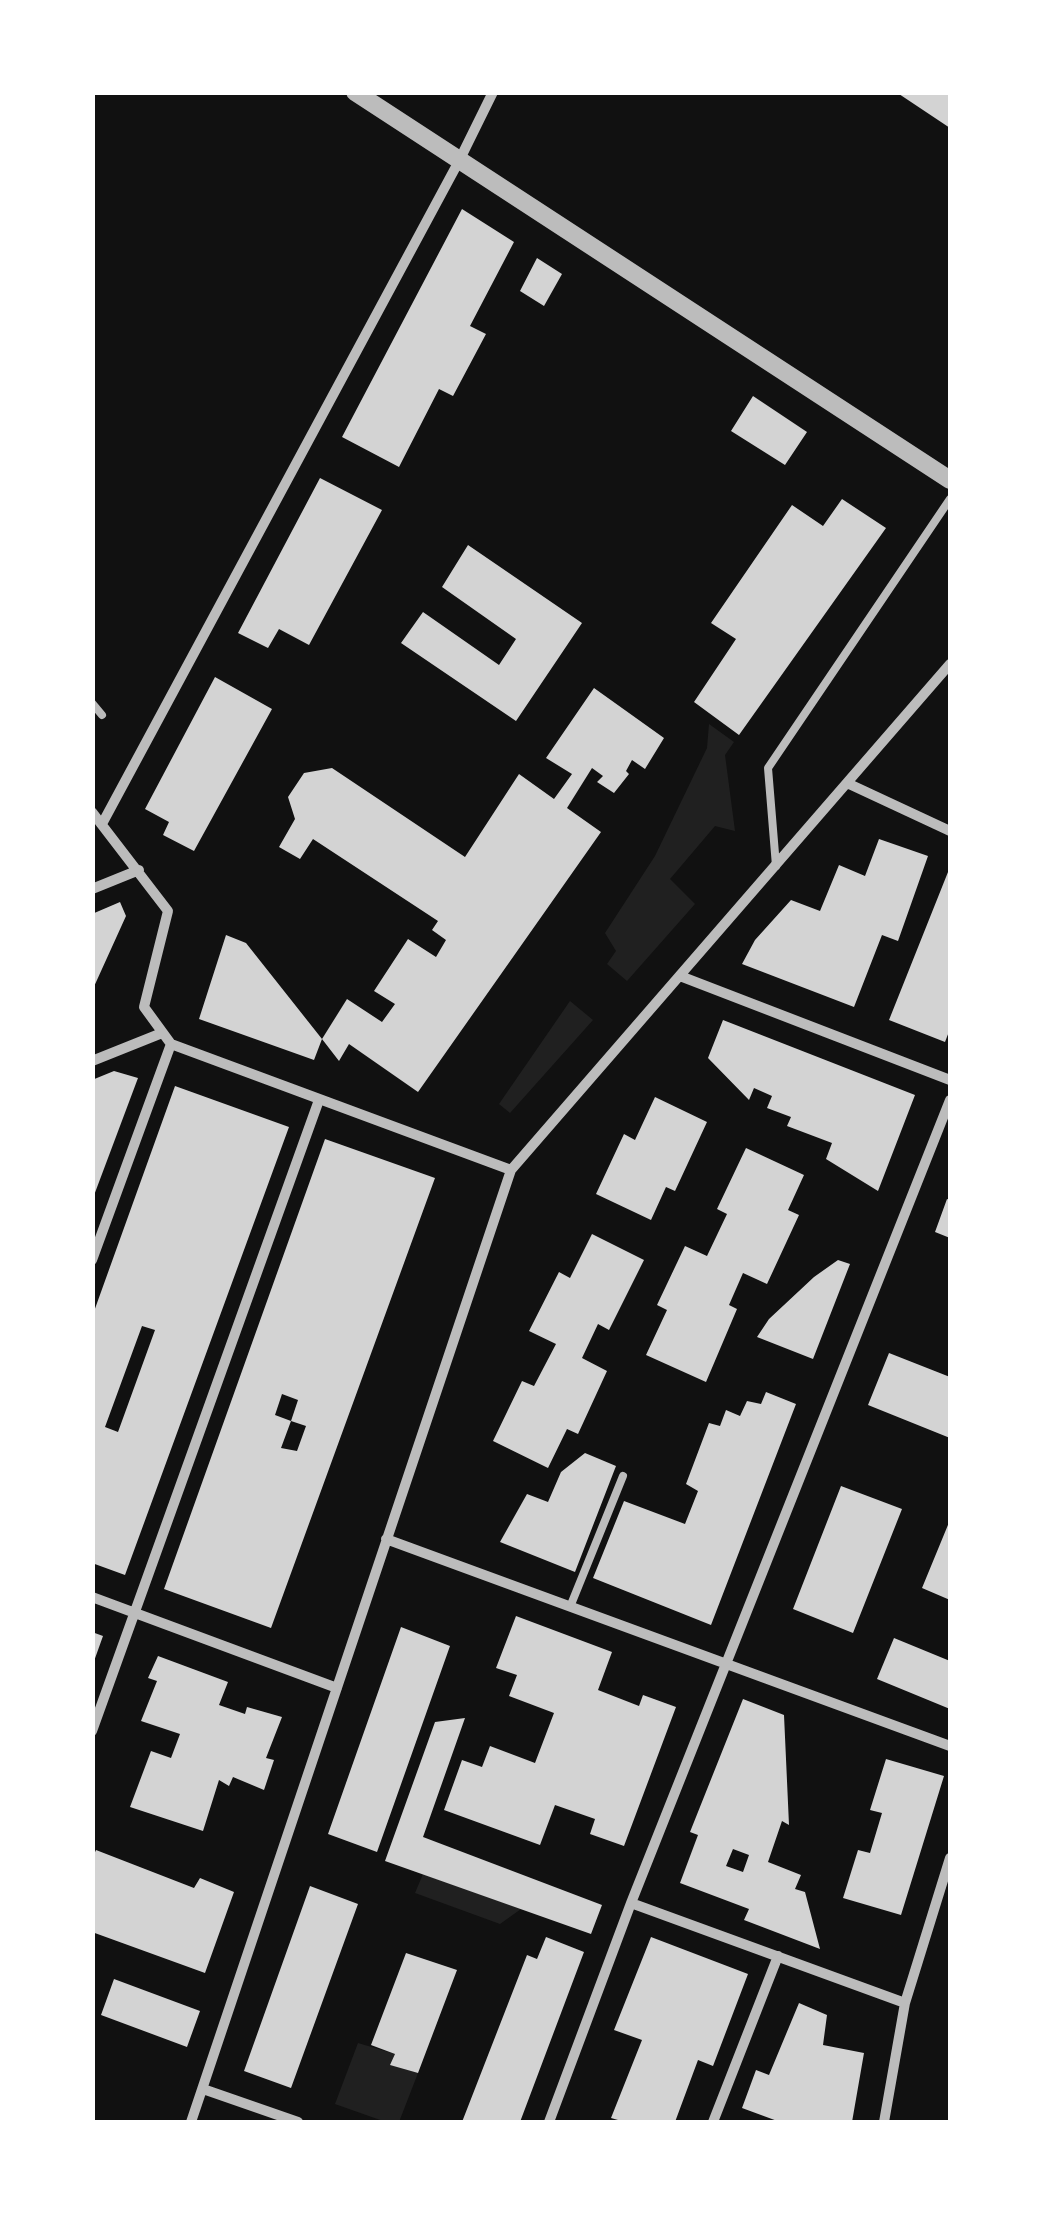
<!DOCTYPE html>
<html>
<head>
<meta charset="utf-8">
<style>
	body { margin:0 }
	#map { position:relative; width:1043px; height:2215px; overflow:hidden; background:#111; font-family:"Noto Serif",serif }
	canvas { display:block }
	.frame { position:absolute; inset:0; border:95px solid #fff; pointer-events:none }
</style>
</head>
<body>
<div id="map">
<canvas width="1043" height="2215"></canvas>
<div class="frame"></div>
</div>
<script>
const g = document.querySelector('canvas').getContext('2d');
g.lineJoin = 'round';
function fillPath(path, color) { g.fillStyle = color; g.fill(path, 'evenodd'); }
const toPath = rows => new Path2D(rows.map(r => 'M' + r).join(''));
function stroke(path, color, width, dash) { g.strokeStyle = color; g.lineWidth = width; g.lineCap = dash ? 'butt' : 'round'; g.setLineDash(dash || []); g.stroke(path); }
fillPath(toPath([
	[709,724,734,742,725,755,735,831,715,826,670,879,695,904,627,981,607,964,616,951,605,933,655,856,707,748],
	[570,1001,593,1020,510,1113,499,1104],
	[423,1874,521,1909,500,1924,415,1893],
	[358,2043,395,2054,391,2065,418,2073,399,2122,386,2122,335,2104]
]), '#202020');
fillPath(toPath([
	[896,92,950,92,950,128],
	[462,209,514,242,470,326,486,334,453,396,439,389,399,467,342,437],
	[537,258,562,274,544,306,520,291],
	[753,396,807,432,785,465,731,431],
	[320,478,382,510,309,645,279,629,268,648,238,633],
	[842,499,886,528,739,735,694,702,736,639,711,623,792,505,823,526],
	[468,545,582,623,516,721,401,643,423,612,499,665,516,639,442,587],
	[215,677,272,709,194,851,163,835,169,822,145,809],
	[594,688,664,738,645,769,632,760,626,771,629,774,614,793,597,782,603,776,592,768,567,808,601,832,418,1092,349,1044,339,1061,322,1039,347,999,382,1022,395,1004,374,991,408,939,436,957,446,940,432,930,438,921,313,839,300,859,279,847,295,819,288,797,304,773,332,768,465,857,519,774,554,799,572,774,546,758],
	[879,839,928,856,898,941,882,935,854,1007,742,964,755,940,791,900,820,911,839,865,865,876],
	[950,867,950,1029,945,1042,889,1020],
	[120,902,126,916,92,991,92,914],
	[226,935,246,943,322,1039,314,1060,199,1019],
	[723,1020,915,1095,878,1191,826,1159,832,1143,787,1126,791,1117,767,1108,772,1096,754,1088,749,1100,708,1058],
	[114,1071,138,1078,93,1198,92,1080],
	[175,1086,289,1127,125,1575,92,1563,92,1317],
	[142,1326,155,1330,118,1432,105,1427],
	[655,1097,707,1122,675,1191,666,1187,651,1220,596,1194,624,1134,635,1140],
	[325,1139,435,1178,271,1628,164,1589],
	[282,1394,298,1400,291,1421,306,1426,297,1451,281,1448,291,1421,275,1415],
	[746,1148,804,1175,788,1210,799,1215,767,1284,743,1273,729,1305,737,1309,706,1382,646,1355,667,1310,657,1305,685,1246,707,1256,727,1214,717,1209],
	[947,1199,950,1200,950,1238,935,1232],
	[592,1234,644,1260,609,1330,598,1324,582,1358,607,1371,578,1434,567,1429,548,1468,493,1441,522,1381,534,1386,556,1344,529,1331,559,1272,570,1278],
	[838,1260,850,1264,813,1359,757,1337,769,1319,814,1277],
	[889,1353,950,1377,950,1438,868,1405],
	[766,1392,796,1404,711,1625,593,1578,624,1501,685,1524,698,1491,686,1484,709,1423,720,1426,726,1410,740,1416,747,1401,761,1404],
	[585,1453,616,1466,575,1572,500,1542,527,1494,548,1502,561,1472],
	[841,1486,902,1509,853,1633,793,1609],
	[950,1520,950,1600,922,1588],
	[516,1616,612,1652,598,1690,639,1706,643,1695,676,1707,624,1846,590,1834,595,1819,555,1805,540,1845,444,1810,462,1760,482,1767,490,1746,535,1763,554,1713,509,1696,517,1675,496,1668],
	[401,1627,450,1646,377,1852,328,1834],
	[92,1632,103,1636,93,1664,92,1664],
	[894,1638,950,1661,950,1709,877,1679],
	[158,1656,228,1682,219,1705,245,1714,247,1707,282,1717,266,1758,274,1760,264,1790,233,1777,229,1786,219,1780,203,1831,130,1807,151,1751,171,1758,180,1734,141,1721,157,1681,148,1678],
	[743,1699,784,1715,789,1825,782,1821,768,1862,801,1875,795,1889,805,1892,820,1949,744,1920,749,1909,680,1883,698,1835,690,1832],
	[733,1849,749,1855,743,1872,726,1866],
	[465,1718,423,1837,602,1905,591,1934,385,1861,435,1722],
	[886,1759,944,1776,901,1915,843,1898,858,1850,870,1853,882,1813,870,1810],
	[96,1850,194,1888,200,1878,234,1892,205,1973,92,1932,92,1859],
	[310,1886,358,1904,291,2088,244,2071],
	[546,1937,584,1952,520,2122,462,2122,527,1955,537,1959],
	[651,1937,748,1974,713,2066,698,2060,675,2122,617,2122,618,2120,611,2118,642,2040,614,2030],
	[406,1953,457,1970,418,2073,390,2065,395,2054,371,2045],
	[114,1979,200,2011,187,2047,101,2015],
	[799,2003,827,2015,823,2045,864,2053,852,2122,780,2122,742,2108,756,2070,769,2075]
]), '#d3d3d3');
stroke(toPath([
	[92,703,102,715],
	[776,866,768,768,950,499],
	[570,1607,623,1476]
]), '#bcbcbc', 8);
stroke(toPath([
	[847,783,950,831],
	[92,812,168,911,144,1007,171,1044,511,1170],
	[102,824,459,161,493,92],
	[92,889,139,870],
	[680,976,950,1080],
	[92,1061,162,1033],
	[92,1260,171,1044],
	[386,1539,950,1746],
	[92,1597,337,1688],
	[92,1731,319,1100],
	[631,1903,905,2003],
	[203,2089,298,2122],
	[191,2122,511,1170,950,664],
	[549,2122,631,1903,950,1100],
	[713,2122,778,1956],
	[884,2122,905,2003,950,1858]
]), '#bcbcbc', 10);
stroke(toPath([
	[355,92,950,480]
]), '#bcbcbc', 18);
</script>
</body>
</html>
